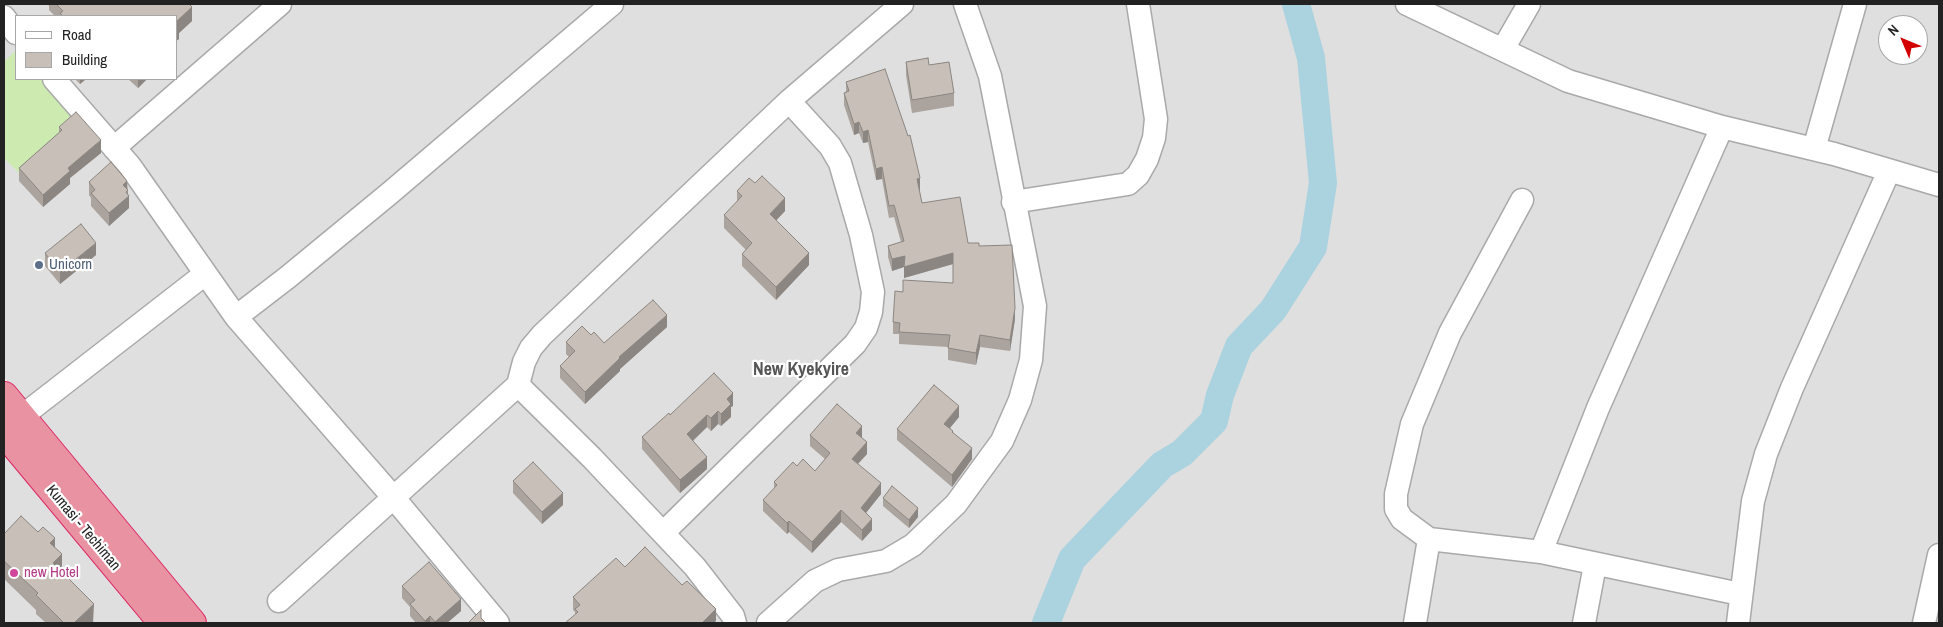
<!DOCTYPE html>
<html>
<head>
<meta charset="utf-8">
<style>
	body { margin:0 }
	#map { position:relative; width:1943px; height:627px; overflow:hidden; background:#f2efe9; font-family:"Archivo Narrow",sans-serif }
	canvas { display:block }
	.frame { position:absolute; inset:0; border:5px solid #222; pointer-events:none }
	.legend { position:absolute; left:15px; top:15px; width:162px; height:65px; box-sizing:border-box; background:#fff; border:1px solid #a7a7a7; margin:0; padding:6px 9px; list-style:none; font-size:15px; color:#222 }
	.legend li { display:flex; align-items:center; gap:10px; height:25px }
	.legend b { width:25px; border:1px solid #a7a7a7 }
	.north { position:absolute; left:1878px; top:15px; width:50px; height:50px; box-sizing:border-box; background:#fff; border:1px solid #a7a7a7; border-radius:50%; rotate:315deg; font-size:14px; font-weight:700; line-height:20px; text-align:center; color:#222 }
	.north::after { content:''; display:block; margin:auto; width:18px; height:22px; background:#d40000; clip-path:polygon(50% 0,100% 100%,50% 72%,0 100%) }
</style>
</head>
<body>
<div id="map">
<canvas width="1943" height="627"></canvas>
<div class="frame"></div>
<ul class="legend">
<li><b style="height:6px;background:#fff"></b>Road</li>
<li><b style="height:14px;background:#c7bfb8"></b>Building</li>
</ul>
<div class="north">N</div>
</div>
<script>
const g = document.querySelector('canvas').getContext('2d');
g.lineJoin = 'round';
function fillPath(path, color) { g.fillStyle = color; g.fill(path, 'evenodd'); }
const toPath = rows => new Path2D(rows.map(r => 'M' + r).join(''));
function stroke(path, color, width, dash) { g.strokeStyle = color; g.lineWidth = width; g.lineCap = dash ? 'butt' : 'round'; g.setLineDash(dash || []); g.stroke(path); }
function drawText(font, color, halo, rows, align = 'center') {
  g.font = font + ' "Archivo Narrow",sans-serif'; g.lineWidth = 4.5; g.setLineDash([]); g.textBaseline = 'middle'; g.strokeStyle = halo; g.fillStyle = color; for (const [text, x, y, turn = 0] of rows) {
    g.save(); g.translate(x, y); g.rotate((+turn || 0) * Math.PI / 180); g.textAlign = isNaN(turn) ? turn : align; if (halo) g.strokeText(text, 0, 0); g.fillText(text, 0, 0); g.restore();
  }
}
fillPath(toPath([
	[4,4,1939,4,1939,623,209,623,4,377],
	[16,16,176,16,176,79,16,79],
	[1888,25,1918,25,1918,55,1888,55],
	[4,452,151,623,4,623]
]), '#e0dfdf');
fillPath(toPath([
	[16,50,16,79,46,79,80,115,19,173,4,158,4,62]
]), '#cdebb0');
stroke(toPath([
	[1046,623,1072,559,1162,465,1182,453,1214,421,1220,395,1239,346,1273,310,1313,247,1323,183,1311,58,1296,4]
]), '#aad3df', 28);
const minor = toPath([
	[1407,4,1568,81,1722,127,1834,154,1939,185],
	[4,17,16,33],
	[1503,49,1529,4],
	[54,79,130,166,236,317,393,497,498,623],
	[114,148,280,4],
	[1814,149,1855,4],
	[1522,200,1450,333,1412,424,1396,494,1396,509,1402,519,1429,539,1541,552,1740,594],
	[1013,202,1128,184,1138,175,1147,159,1154,138,1156,119,1138,4],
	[236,317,288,277,390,193,612,4],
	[518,385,592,458,695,567,733,616,735,623],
	[21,417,205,274],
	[663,533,855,344,866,328,871,312,873,292,861,235,840,163,830,146,789,101],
	[1541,552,1598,408,1722,127],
	[279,601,518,385,524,362,531,348,542,335,789,101,902,4],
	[768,623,815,581,838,570,886,561,913,545,956,504,1002,441,1020,400,1031,360,1035,306,990,76,965,4],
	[1415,623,1429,539],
	[1584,623,1595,565],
	[1738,623,1753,501,1766,454,1792,388,1889,171],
	[1924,623,1939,555]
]);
const highway = toPath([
	[4,396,192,623],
	[4,432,163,623]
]);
stroke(minor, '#a9a9a9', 25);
stroke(highway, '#dc2a67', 30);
stroke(minor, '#fff', 22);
stroke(highway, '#e892a2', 28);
fillPath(toPath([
	[48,4,189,4,192,21,179,33,179,39,176,41,176,16,55,16,49,10,49,6],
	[906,62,954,93,954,106,912,113,906,75],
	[75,79,86,79,80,84],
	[128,79,147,79,138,88],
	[846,82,920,190,919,190,922,203,968,243,979,246,1015,319,1010,351,980,347,976,365,948,360,948,347,899,344,899,334,893,334,893,322,903,292,953,283,953,264,904,278,904,267,892,271,888,257,888,246,901,242,894,217,889,218,882,179,876,180,868,142,863,143,859,133,854,135,844,105,844,93,846,92],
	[59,127,101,153,70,178,70,184,43,207,19,181,19,168,59,133],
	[89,182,127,189,129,208,109,226,91,206,91,198,89,195],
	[737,191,785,211,776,220,809,265,776,300,742,266,742,254,746,250,724,228,724,215,737,202],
	[45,253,96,255,60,284,45,266],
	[667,327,620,369,620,371,585,404,560,378,560,366,569,357,566,354,566,342,591,335,604,343],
	[733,406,731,407,731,417,721,426,718,424,711,431,707,427,693,441,707,469,680,493,642,449,642,437,670,415],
	[959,417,950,428,972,459,952,487,897,440,897,429],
	[810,435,862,437,867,454,858,464,881,494,866,513,872,530,862,541,841,522,812,553,789,532,787,534,763,511,763,500,774,489,774,482,797,466,815,471,825,459,810,446],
	[513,481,563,505,542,524,513,493],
	[883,498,918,517,909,528,883,506],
	[4,534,55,547,62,572,94,623,46,623,36,614,36,610,4,579],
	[625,567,716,621,575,614,575,612,573,610,573,597],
	[402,586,461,611,447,623,416,623,410,616,410,607,402,598]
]), '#aba49e');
fillPath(toPath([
	[192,7,192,21,179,33,179,39,176,41,176,22],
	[80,79,86,79,80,84],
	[138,79,147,79,138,88],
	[859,122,859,133,854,135,854,124],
	[868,130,868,142,863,143,863,132],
	[101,140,101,153,70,178,70,184,43,207,43,195,68,168],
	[882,167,882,179,876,180,876,169],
	[920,178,920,190,917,191,917,179],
	[127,181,128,197,129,196,129,208,109,226,109,213,123,185],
	[785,198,785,211,770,227,770,214],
	[96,243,96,255,60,284,60,272],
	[809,253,809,265,776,300,776,287],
	[953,253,953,264,904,278,904,267,892,271,892,259,905,256],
	[1015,308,1015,319,1010,351,1010,340],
	[667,315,667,327,620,369,620,371,585,404,585,392,619,357],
	[980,335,980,347,976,365,976,353],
	[733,393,733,406,731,407,731,417,721,426,721,414,727,399],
	[959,406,959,417,944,435,944,424],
	[718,411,718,424,711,431,711,418],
	[707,415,707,427,687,446,687,434],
	[862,426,862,437,856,444,856,433],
	[867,442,867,454,852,470,852,459],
	[972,448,972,459,952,487,952,475],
	[707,457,707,469,680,493,680,480],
	[881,483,881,494,861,519,861,508],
	[563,493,563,505,542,524,542,512],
	[918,508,918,517,909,528,909,520],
	[841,510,841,522,812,553,812,542],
	[872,519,872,530,862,541,862,530],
	[789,521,789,532,787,534,787,523],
	[55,538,55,557,50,543],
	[62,554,62,572,53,563],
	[461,599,461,611,447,623,435,623,435,622],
	[94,604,93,623,74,623],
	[716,609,716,621,714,623,702,623],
	[430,616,430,623,425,623,425,621]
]), '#8b8681');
const building = toPath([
	[56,4,189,4,192,7,176,22,176,16,63,16,60,13,63,11,56,4],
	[928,58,929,65,949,62,954,93,912,100,906,62,928,58],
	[885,69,908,136,910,135,920,178,917,179,922,203,960,197,968,243,979,243,979,246,1012,245,1015,308,1010,340,980,335,976,353,948,348,950,335,899,332,900,323,893,322,895,291,903,292,903,280,953,283,953,253,904,267,905,256,892,259,888,246,904,241,894,205,889,206,882,167,876,169,868,130,863,132,859,122,854,124,844,93,849,91,846,82,885,69],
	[76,112,101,140,68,168,70,171,43,195,19,168,62,130,59,127,76,112],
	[111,162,127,181,123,185,128,190,126,192,129,196,109,213,91,193,95,190,89,182,111,162],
	[762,176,785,198,770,214,809,253,776,287,742,254,752,243,724,215,742,196,737,191,749,178,755,183,762,176],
	[81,224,96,243,60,272,45,253,81,224],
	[653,300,667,315,619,357,620,358,585,392,560,366,575,351,566,342,582,326,591,335,594,332,604,343,653,300],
	[714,373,733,393,727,399,731,404,721,414,718,411,711,418,707,415,687,434,707,457,680,480,642,437,669,413,670,415,714,373],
	[934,385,959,406,944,424,953,431,952,432,972,448,952,475,897,429,934,385],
	[837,404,862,426,856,433,867,442,852,459,881,483,861,508,872,519,862,530,841,510,812,542,789,521,787,523,763,500,777,485,774,482,793,462,797,466,803,459,815,471,830,453,810,435,837,404],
	[533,462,563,493,542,512,513,481,533,462],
	[892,486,918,508,909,520,883,498,892,486],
	[21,516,38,532,43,527,55,538,50,543,62,554,53,563,94,604,74,623,64,623,36,595,38,593,4,561,4,534,21,516],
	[645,547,682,585,687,581,716,609,702,623,565,623,578,612,575,609,580,605,573,597,616,558,625,567,645,547],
	[429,562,461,599,435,622,430,616,425,621,410,604,415,600,402,586,429,562],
	[481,610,481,618,486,623,468,623,481,610]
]);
fillPath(building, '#c7bfb8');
stroke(building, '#8b8681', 1);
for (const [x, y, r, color] of [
	[39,265,5,"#5c6f8a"],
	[14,573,5,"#d1479c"]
]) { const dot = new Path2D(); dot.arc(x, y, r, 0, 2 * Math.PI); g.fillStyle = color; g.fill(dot); stroke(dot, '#fff', 2); }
drawText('15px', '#4e5e75', '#fff', [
	["Unicorn",49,265]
], 'left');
drawText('15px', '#222', '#fff', [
	["Kumasi - Techiman",83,528,50]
]);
drawText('15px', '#b23c85', '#fff', [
	["new Hotel",24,573]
], 'left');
drawText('bold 18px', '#555', '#fff', [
	["New Kyekyire",801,370]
]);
</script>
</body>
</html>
